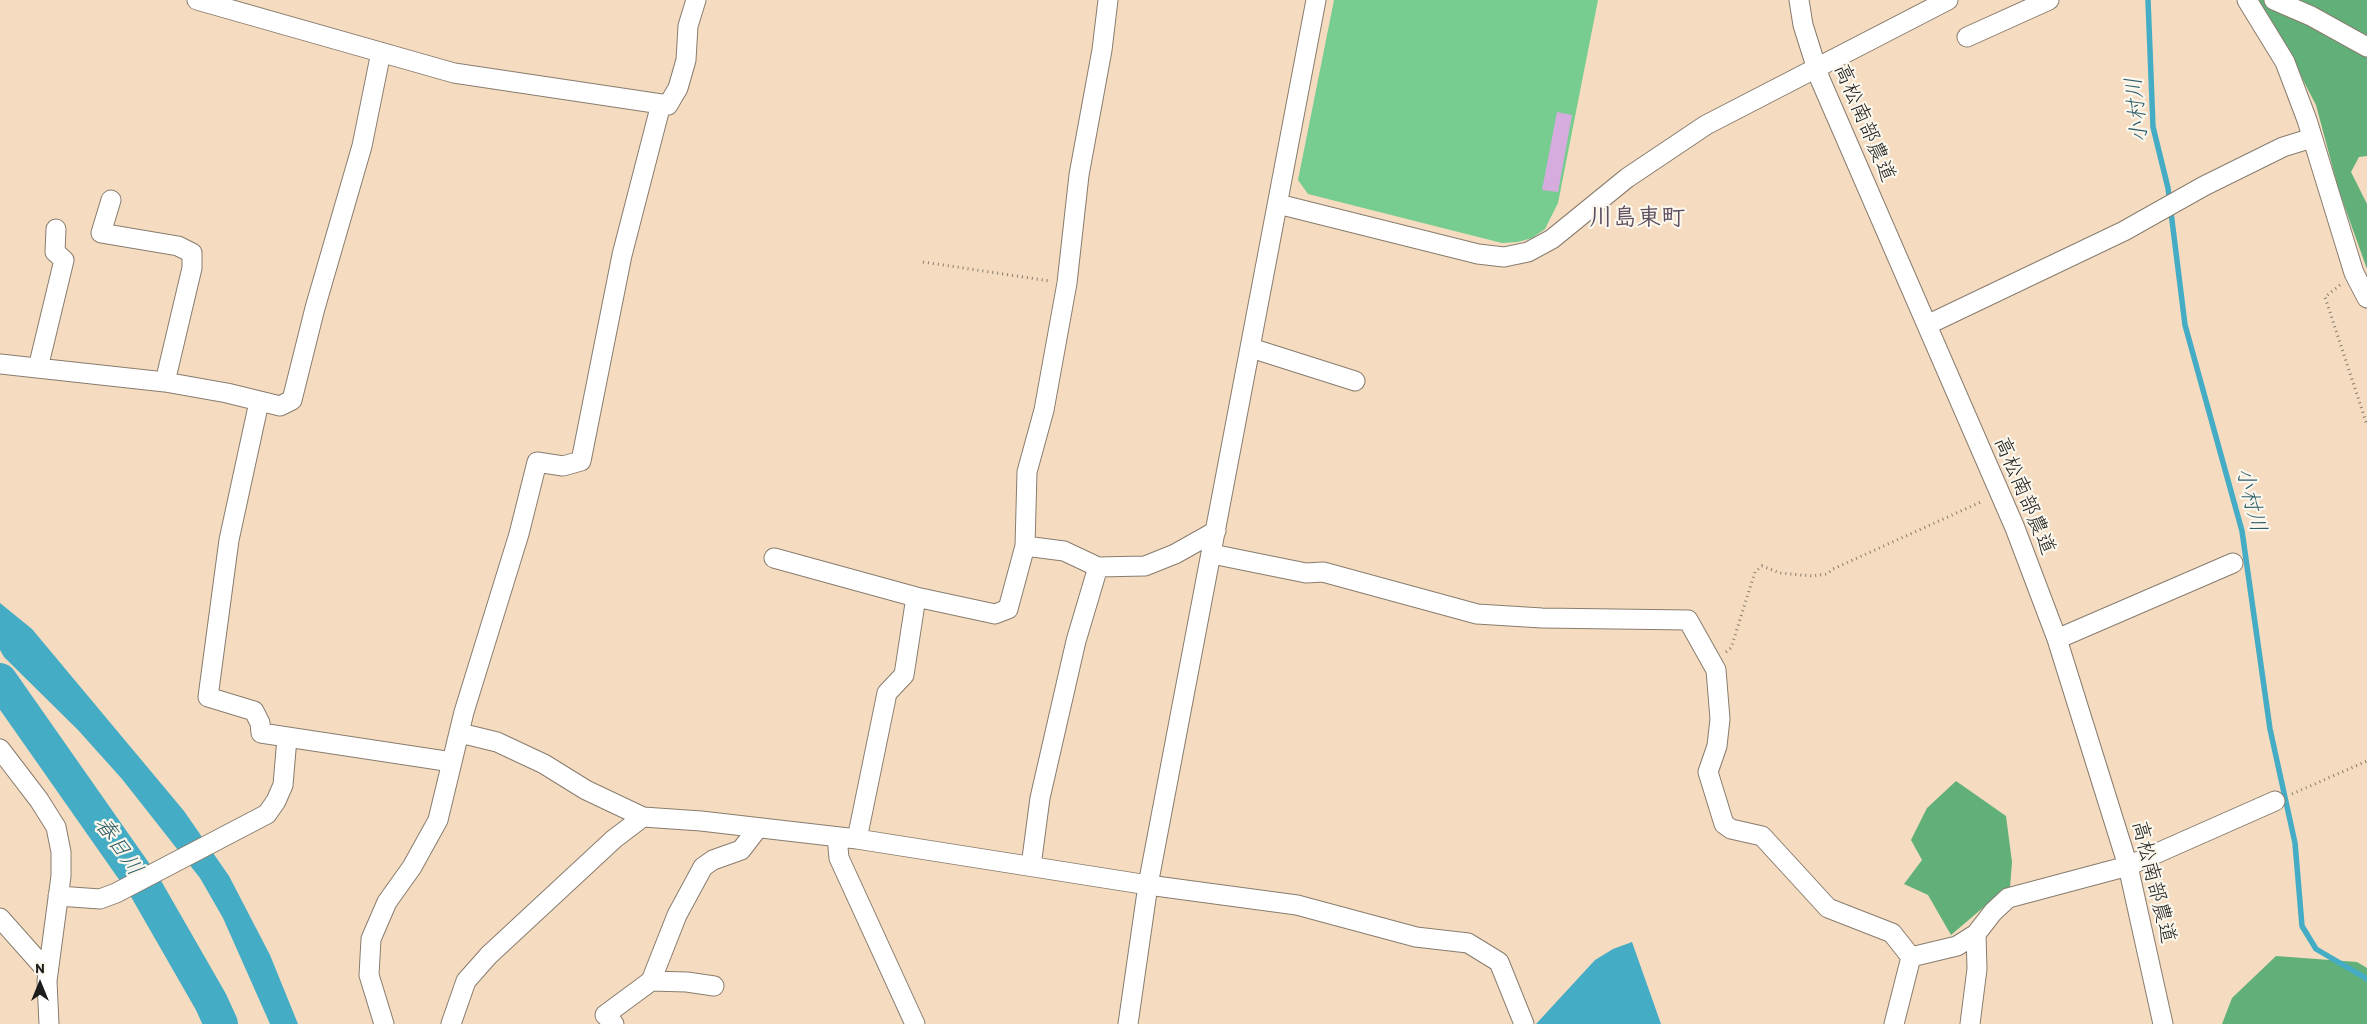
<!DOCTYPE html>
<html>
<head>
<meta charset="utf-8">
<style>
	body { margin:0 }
	#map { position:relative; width:2367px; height:1024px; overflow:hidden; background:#f5dcc0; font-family:Itim,sans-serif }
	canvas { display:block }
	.north { position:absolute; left:15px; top:959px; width:50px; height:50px; -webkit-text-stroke:4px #fbf7ec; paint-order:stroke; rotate:0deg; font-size:14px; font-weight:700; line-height:20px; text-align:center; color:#1c1c1c }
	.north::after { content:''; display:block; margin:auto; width:18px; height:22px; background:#1c1c1c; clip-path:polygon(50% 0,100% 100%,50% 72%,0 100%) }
</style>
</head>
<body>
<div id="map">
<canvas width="2367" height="1024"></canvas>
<div class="north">N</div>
</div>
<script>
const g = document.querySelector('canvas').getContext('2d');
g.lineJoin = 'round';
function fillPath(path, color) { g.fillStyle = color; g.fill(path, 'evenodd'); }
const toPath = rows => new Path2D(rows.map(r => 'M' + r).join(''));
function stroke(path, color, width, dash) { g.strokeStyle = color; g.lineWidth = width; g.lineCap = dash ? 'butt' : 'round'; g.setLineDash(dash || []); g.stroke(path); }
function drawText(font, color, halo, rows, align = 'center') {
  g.font = font + ' Itim,"Klee One",sans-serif'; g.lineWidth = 4.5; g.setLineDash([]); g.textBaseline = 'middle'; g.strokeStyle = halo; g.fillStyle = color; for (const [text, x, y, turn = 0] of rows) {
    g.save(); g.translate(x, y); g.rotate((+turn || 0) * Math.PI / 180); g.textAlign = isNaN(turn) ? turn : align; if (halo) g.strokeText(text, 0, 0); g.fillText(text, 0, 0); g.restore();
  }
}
fillPath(toPath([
	[1334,0,1598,0,1558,203,1545,229,1532,238,1518,242,1502,243,1308,194,1298,180]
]), '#77cc8f');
fillPath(toPath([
	[2257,0,2367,0,2367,156,2359,157,2351,172,2367,204,2367,269,2339,191,2316,105,2276,28],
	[1956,781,2006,816,2012,862,2010,888,1985,906,1951,935,1928,895,1904,884,1922,860,1911,840,1927,808],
	[2276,956,2357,962,2367,968,2367,1024,2222,1024,2232,998]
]), '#61b07a');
fillPath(toPath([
	[0,603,32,629,184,811,229,876,270,955,298,1024,270,1024,223,918,200,878,122,779,78,730,4,657,0,650],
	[1632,942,1661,1024,1536,1024,1595,960,1613,949]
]), '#44acc4');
stroke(toPath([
	[2148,0,2153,127,2168,188,2185,325,2242,531,2270,729,2295,843,2302,926,2316,949,2367,979]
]), '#44acc4', 5.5);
stroke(toPath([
	[0,680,145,887,211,1002,221,1024]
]), '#44acc4', 34);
fillPath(toPath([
	[1557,112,1572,115,1558,192,1542,190]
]), '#d6acdf');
const minor = toPath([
	[197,0,454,73,668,105,678,88,686,60,688,26,696,0],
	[1799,0,1803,25,1820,79,2015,528,2057,639,2128,866,2163,1024],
	[2247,0,2285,62,2307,120,2354,273,2367,298],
	[2274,0,2311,16,2367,47],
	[1967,37,2049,0],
	[111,200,101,233,178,246,192,253,192,268,165,382],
	[1278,204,1478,254,1504,257,1528,252,1552,239,1627,178,1706,125,1948,0],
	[1927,325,2124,231,2204,186,2283,147,2312,138],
	[1251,348,1355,381],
	[0,364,165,382,227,393,280,406,292,400,315,308,362,146,381,52],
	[38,368,64,260,55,252,56,229],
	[259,402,229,540,208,697,254,711,260,723,261,733,452,762],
	[1025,546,1064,551,1098,567,1145,566,1175,554,1216,531],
	[1212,554,1306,573,1323,572,1477,614,1542,618,1688,620,1716,670,1720,719,1717,746,1708,772,1724,824,1731,829,1762,836,1828,908,1892,933,1911,957],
	[774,558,916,597,995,614,1008,609,1025,546,1027,472,1044,410,1067,283,1079,175,1102,50,1108,0],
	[2057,639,2233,563],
	[460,733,497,742,544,764,586,790,643,817,701,821,857,839,1148,885,1297,905,1416,937,1468,943,1499,962,1524,1024],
	[0,749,39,800,56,827,61,852,61,876,47,981,49,1024],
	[837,837,839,858,915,1024],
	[857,839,887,693,904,675,916,597],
	[1031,866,1040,798,1076,641,1098,567],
	[58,896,100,899,116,893,267,814,276,801,283,785,287,738],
	[0,918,48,972],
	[651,981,687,982,714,986],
	[384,1024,369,975,371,939,387,902,412,867,438,820,464,712,519,534,537,462,563,466,581,461,622,255,661,104],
	[451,1024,466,981,489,955,614,839,643,817],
	[614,1024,605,1015,651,981,677,915,703,867,713,860,741,850,758,828],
	[1128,1024,1148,885,1316,0],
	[1894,1024,1911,957,1957,946,1976,934,1993,912,2008,898,2128,866,2275,801],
	[1970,1024,1977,969,1976,934]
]);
stroke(minor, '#887c6e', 21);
stroke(toPath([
	[923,262,1050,281],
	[2340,285,2325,297,2367,425],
	[1726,652,1731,648,1755,572,1762,566,1780,573,1812,576,1827,574,1833,569,1983,501],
	[2292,794,2367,761]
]), '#887c6e', 3, [1, 4]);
stroke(minor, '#fff', 19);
drawText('21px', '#1c1c1c', '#fbf7ec', [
	["高松南部農道",1864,123,67],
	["高松南部農道",2024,496,67],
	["高松南部農道",2153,882,76]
]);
drawText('italic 22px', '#2e5d68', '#fbf7ec', [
	["小村川",2138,110,-96],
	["小村川",2250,500,76],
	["春日川",118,847,55]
]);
drawText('bold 24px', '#5d4e60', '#fbf7ec', [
	["川島東町",1637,219]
]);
</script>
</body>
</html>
